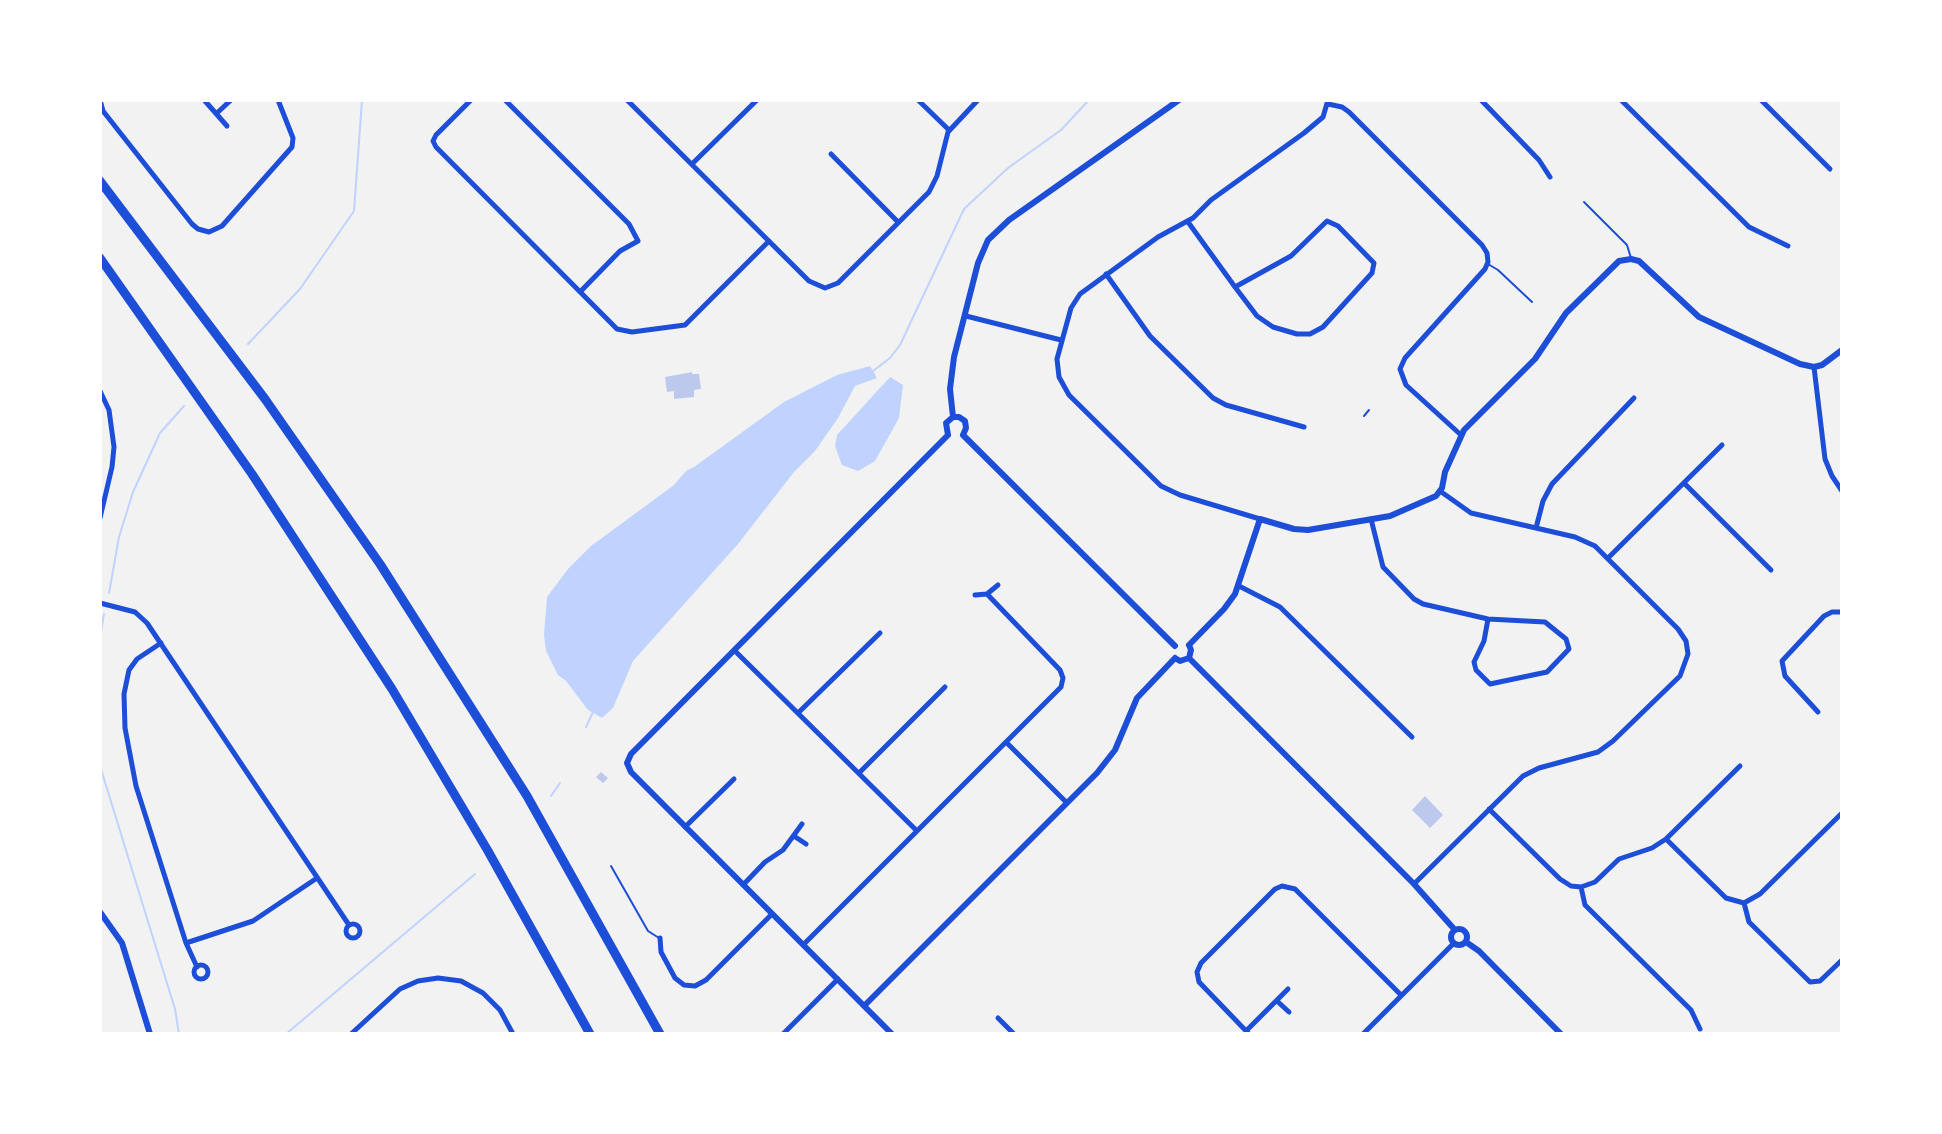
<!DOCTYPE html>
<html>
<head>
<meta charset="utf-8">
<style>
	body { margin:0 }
	#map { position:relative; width:1942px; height:1134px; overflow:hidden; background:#f2f2f2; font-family:"Titillium Web",sans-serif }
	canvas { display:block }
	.frame { position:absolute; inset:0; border:102px solid #fff; pointer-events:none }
</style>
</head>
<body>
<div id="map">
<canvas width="1942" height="1134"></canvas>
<div class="frame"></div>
</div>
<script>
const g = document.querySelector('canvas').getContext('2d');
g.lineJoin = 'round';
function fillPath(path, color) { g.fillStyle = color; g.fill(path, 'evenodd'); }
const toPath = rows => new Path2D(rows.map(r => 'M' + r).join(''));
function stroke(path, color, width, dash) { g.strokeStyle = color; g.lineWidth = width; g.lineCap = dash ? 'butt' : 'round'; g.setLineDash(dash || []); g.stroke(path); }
fillPath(toPath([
	[870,366,877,378,855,386,838,418,815,451,794,472,738,544,633,661,613,708,602,718,588,710,566,681,558,675,546,651,544,635,547,597,568,569,591,546,674,485,686,471,694,467,784,402,837,375],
	[890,377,903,385,899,418,875,461,858,471,842,465,835,446,837,435]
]), '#bfd3fe');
stroke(toPath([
	[248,344,300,289,354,211,362,100],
	[873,371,890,358,900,345,964,209,1008,168,1061,130,1089,100],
	[109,593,119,537,133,492,160,433,184,406],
	[100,638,104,614],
	[586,727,593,712],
	[100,766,175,1009,179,1034],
	[551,796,560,783],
	[286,1034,475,874]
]), '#bfd3fe', 2);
fillPath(toPath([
	[692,372,692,374,699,374,701,389,694,390,694,397,674,399,674,391,667,392,665,377],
	[601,772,608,778,603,783,596,777],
	[1425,796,1443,815,1430,828,1412,810]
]), '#bdc9ec');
stroke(toPath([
	[1364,416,1369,410]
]), '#1d4ed8', 2);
stroke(toPath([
	[1584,202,1627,245,1631,258],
	[1488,264,1498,270,1532,302],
	[611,866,648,931,659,938]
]), '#1d4ed8', 2);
stroke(toPath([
	[100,100,103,111,192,224,198,229,209,232,222,226,292,147,293,138,278,100],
	[471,100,436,135,433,141,436,147,617,329,632,332,685,325,769,241],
	[505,100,629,224,638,241,620,251,580,292],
	[627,100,809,281,825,288,838,283,929,192,937,176,948,132,978,100],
	[918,100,949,130],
	[1481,100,1539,160,1550,177],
	[1621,100,1749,227,1788,246],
	[1761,100,1830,169],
	[205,101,227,126],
	[1328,104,1342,107,1349,112,1482,245,1487,253,1488,262,1485,269,1405,358,1400,369,1406,385,1461,435],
	[217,113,231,100],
	[831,154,898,222],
	[692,164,757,100],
	[1188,222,1235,287,1257,316,1273,327,1297,334,1310,334,1323,327,1372,273,1374,263,1338,226,1327,221,1291,256,1235,287],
	[1106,274,1150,336,1213,398,1226,405,1304,427],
	[966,316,1061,340],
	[1814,367,1825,459,1832,476,1842,491],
	[100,391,109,410,114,447,112,467,100,518],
	[1684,483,1771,570],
	[1260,519,1180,495,1161,486,1069,395,1059,377,1057,359,1071,308,1080,294,1158,237,1193,218,1211,200,1304,133,1323,117,1328,100],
	[1371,519,1383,567,1414,599,1423,604,1488,619,1545,622,1566,639,1569,649,1547,672,1490,684,1476,670,1474,662,1484,641,1488,619],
	[1536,528,1543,501,1552,484,1634,398],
	[1608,558,1722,445],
	[1239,586,1280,607,1412,737],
	[975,595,987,594,998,585],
	[100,603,135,612,147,623,349,925],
	[161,643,137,659,129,670,124,694,125,728,136,786,186,943,197,967],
	[735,651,917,831],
	[1818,712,1785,676,1782,661,1824,616,1832,612,1842,612],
	[798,713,880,633],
	[1006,742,1067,803],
	[859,773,945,687],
	[1489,809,1560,879,1571,886,1581,887,1595,882,1619,859,1652,848,1666,839,1740,766],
	[685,827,734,779],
	[794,836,806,844],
	[1666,839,1726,898,1744,903,1760,894,1842,813],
	[1414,884,1523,776,1539,768,1598,752,1613,741,1680,676,1688,654,1686,641,1678,629,1595,546,1575,537,1471,513,1440,491],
	[743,885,765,862,783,850,802,824],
	[1581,887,1585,905,1691,1010,1700,1029],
	[1744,903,1749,922,1810,982,1820,981,1842,960],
	'346 931a7 7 0 1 1 14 0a7 7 0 1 1-14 0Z',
	[660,938,661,952,675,978,684,985,695,986,706,980,772,914],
	[186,943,253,921,317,878],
	[803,945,1061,687,1063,678,1060,670,987,594],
	'194 972a7 7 0 1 1 14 0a7 7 0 1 1-14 0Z',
	[1277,1001,1289,1012],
	[998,1018,1014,1034],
	[1247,1030,1288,989],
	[351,1034,400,989,418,981,438,978,461,981,483,993,500,1010,513,1034],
	[783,1034,838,979],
	[1249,1034,1199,982,1197,972,1201,963,1275,889,1282,886,1295,889,1401,995],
	[1363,1034,1454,943]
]), '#1d4ed8', 5);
stroke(toPath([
	[953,417,950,389,954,357,978,263,988,240,1009,220,1179,100],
	[953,417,959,417,965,421,966,428,963,435],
	[948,435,946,423,953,417],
	[963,435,1175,646],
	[1189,645,1224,609,1235,594,1260,519,1294,529,1308,530,1390,516,1436,496,1442,488,1445,472,1464,430,1535,359,1566,313,1619,261,1631,259,1639,261,1699,317,1800,364,1814,367,1822,365,1842,350],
	[1175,658,1180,661,1189,658,1191,650,1189,645],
	[1189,658,1414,884,1455,930],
	[100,912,122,943,150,1034],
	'1451 937a8 8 0 1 1 16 0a8 8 0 1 1-16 0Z',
	[1466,942,1479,951,1561,1034],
	[864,1006,1097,773,1115,750,1137,698,1175,658],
	[892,1034,631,772,627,763,631,754,948,435]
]), '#1d4ed8', 6);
stroke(toPath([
	[100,181,265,399,380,564,527,796,660,1034],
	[100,258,252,474,392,689,488,851,590,1034]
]), '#1d4ed8', 9);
</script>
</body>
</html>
